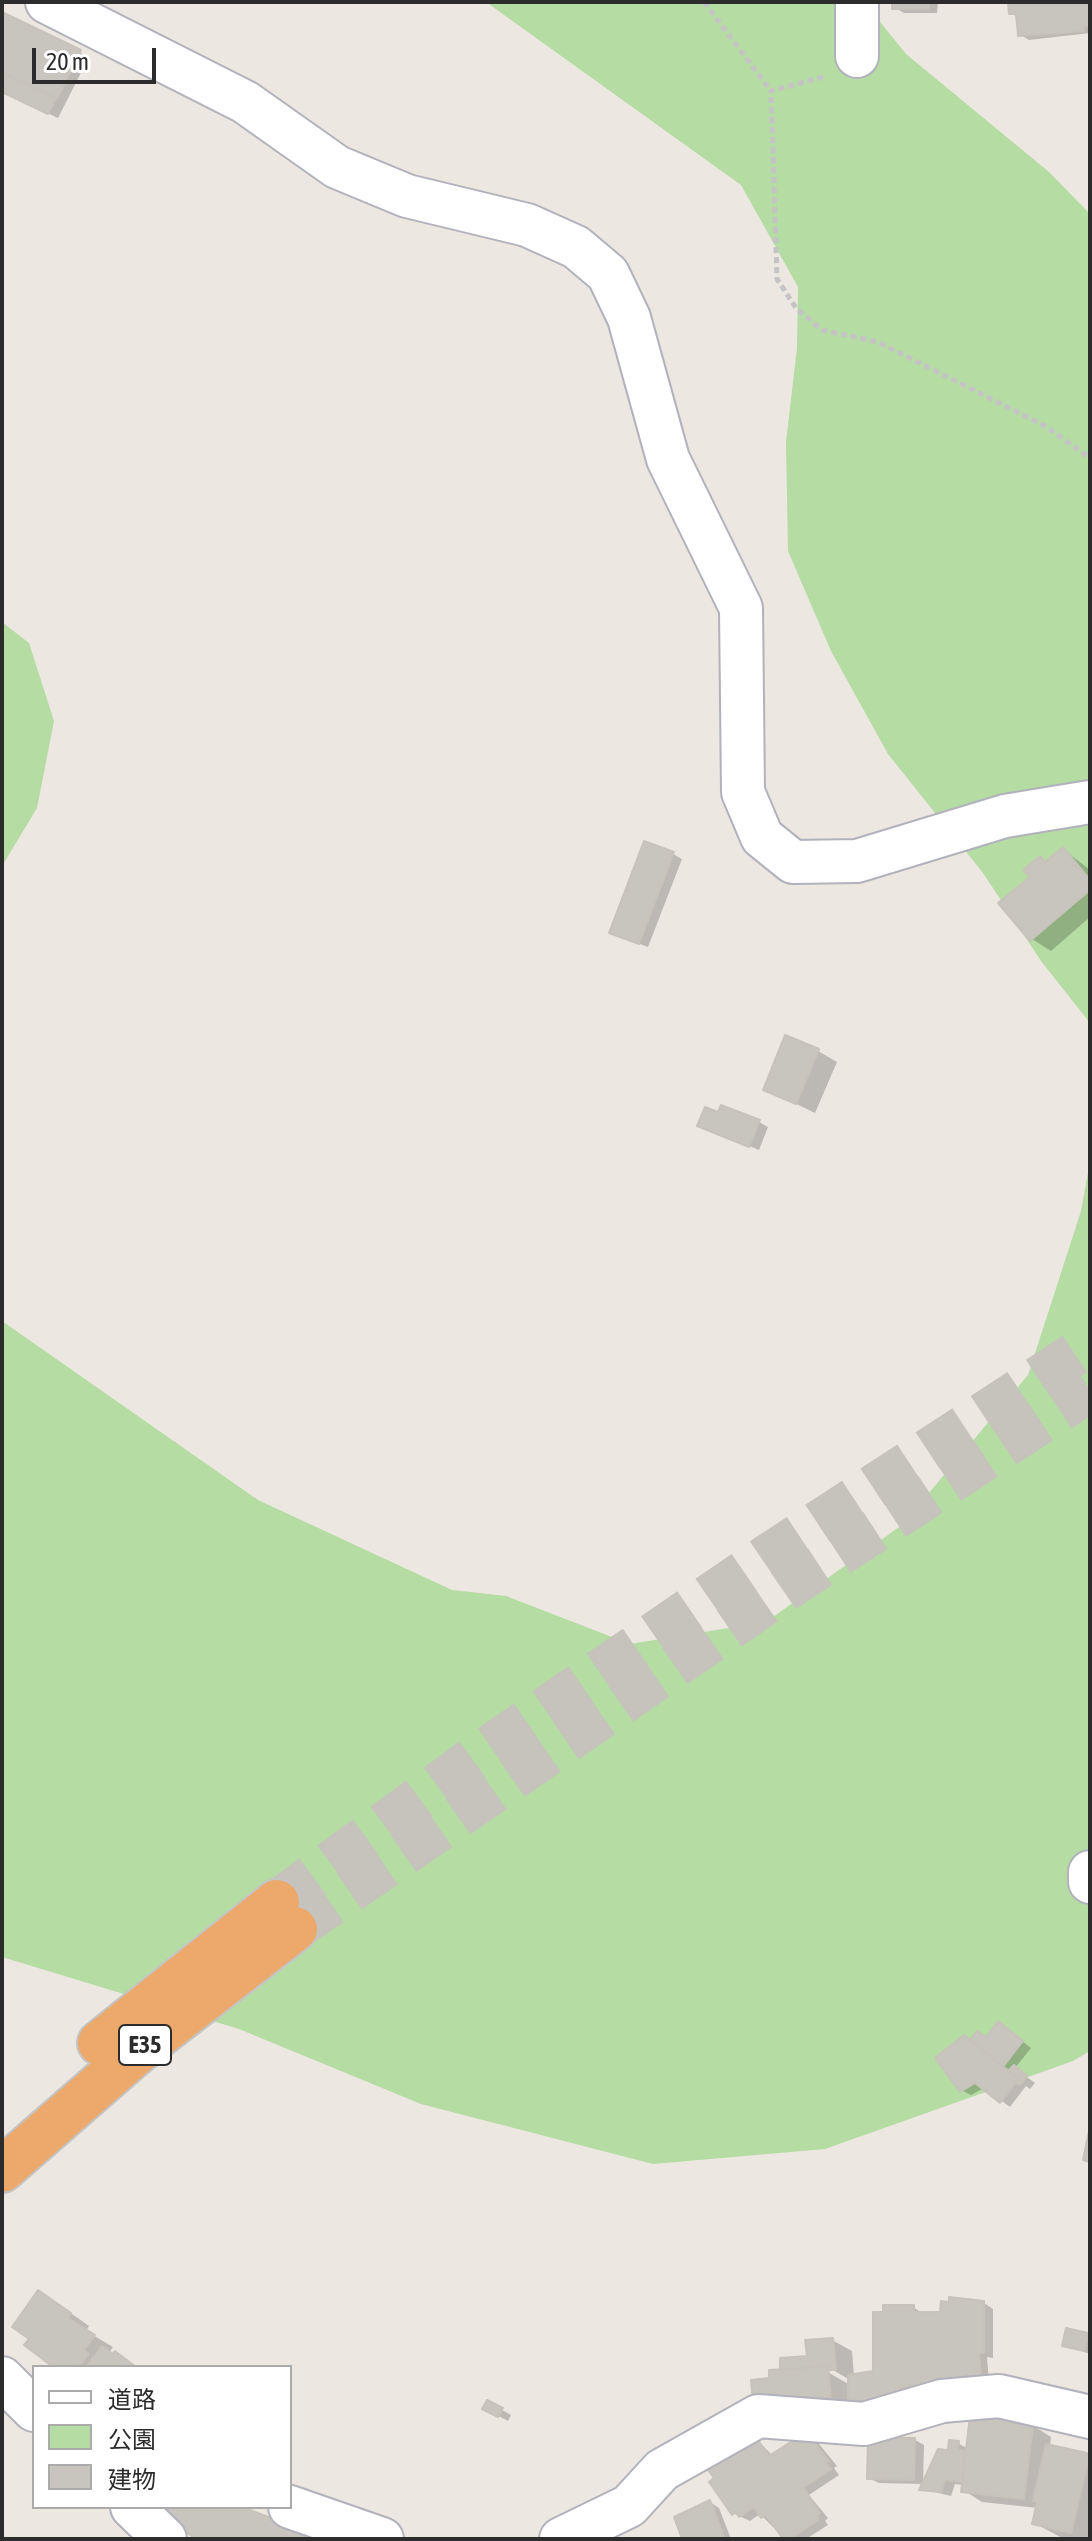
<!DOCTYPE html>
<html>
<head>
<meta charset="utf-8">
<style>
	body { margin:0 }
	#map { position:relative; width:1092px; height:2541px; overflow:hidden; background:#ece7e0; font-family:"Asap Condensed","Noto Sans JP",sans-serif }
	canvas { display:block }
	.frame { position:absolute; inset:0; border:4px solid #2c2c2c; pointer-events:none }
	.legend { position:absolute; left:32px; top:2365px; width:260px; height:144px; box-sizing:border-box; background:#fff; border:2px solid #ababab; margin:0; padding:10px 14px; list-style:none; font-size:24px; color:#2c2c2c }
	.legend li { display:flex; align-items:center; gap:16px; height:40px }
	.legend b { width:40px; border:2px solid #ababab }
	.scale { position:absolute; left:32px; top:48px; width:124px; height:36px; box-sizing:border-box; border:4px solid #2c2c2c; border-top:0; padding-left:10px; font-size:24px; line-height:28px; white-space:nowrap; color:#2c2c2c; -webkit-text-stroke:6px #fff; paint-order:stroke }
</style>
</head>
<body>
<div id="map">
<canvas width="1092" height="2541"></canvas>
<div class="frame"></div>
<ul class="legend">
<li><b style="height:10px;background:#fff"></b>道路</li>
<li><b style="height:22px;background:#b4dca3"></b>公園</li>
<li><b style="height:22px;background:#c8c5be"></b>建物</li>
</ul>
<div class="scale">20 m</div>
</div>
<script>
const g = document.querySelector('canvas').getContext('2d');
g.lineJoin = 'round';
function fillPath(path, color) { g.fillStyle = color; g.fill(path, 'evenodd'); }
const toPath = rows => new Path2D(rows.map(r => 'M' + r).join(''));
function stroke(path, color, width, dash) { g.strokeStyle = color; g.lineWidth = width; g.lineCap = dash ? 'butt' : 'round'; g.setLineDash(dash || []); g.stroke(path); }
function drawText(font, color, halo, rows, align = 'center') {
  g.font = font + ' "Asap Condensed",sans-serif'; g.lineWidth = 6; g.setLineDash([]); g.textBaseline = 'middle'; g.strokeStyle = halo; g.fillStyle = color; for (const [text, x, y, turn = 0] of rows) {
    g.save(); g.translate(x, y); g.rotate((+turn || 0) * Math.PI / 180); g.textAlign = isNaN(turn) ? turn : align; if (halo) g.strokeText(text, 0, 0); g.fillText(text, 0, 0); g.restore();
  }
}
fillPath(toPath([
	[486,2,864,2,906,54,1049,172,1090,214,1090,1023,1041,961,983,873,888,754,831,651,788,551,786,442,797,348,798,287,741,185],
	[2,622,29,643,54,721,37,808,2,866],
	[1090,1162,1090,2051,1073,2061,825,2149,653,2164,421,2104,239,2029,2,1957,2,1321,258,1500,452,1590,506,1596,630,1644,766,1622,902,1525,1028,1375,1081,1211]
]), '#b4dca3');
fillPath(toPath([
	[894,2,938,2,937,13,904,13,894,7],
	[1010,2,1090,2,1090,33,1029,40,1019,34,1018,17,1011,13],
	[2,15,89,57,58,118,2,92],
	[1063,849,1090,870,1090,917,1051,951,1032,939,1032,878,1040,858,1047,862],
	[673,854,682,859,648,947,621,937],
	[818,1051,837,1062,815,1113,765,1089],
	[759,1122,768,1127,759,1150,706,1128],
	[999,2024,1031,2048,1015,2068,1035,2083,1030,2089,1026,2086,1010,2107,984,2088,971,2095,961,2090,971,2042,987,2038],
	[984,2303,993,2309,993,2358,987,2357,989,2381,859,2406,849,2400,850,2411,823,2414,771,2380,832,2340,852,2351,854,2376,875,2372,913,2307,922,2313,942,2314],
	[821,2363,850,2380,850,2385,819,2367],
	[58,2304,89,2326,86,2331,113,2347,109,2353,138,2367,57,2367],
	[1087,2335,1090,2354,1064,2345],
	[488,2402,511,2415,508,2421,485,2409],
	[1032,2425,1051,2437,1050,2447,1090,2457,1090,2539,1064,2539,1034,2523,1038,2508,982,2502,963,2490,964,2485,955,2484,951,2496,922,2489,958,2443,968,2449],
	[756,2439,773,2456,815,2439,837,2466,834,2468,839,2475,809,2495,828,2518,825,2521,828,2525,806,2539,785,2539,760,2514,750,2521,733,2513],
	[915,2440,924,2445,923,2484,879,2483,869,2478],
	[710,2502,719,2508,731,2539,685,2539]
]), '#0003');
const building = toPath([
	[892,2,929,2,928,9,892,9,892,2],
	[1008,2,1090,2,1090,26,1083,26,1084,31,1018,36,1016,14,1009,14,1008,2],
	[2,12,81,50,57,99,6,74,2,82,2,12],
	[6,74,56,98,48,114,2,92,6,74],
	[644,841,674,852,639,944,609,933,644,841],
	[1063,847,1090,880,1090,890,1030,941,998,903,1030,877,1023,870,1040,856,1045,862,1063,847],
	[785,1035,819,1049,796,1104,763,1090,785,1035],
	[721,1105,760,1120,749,1147,697,1126,705,1107,718,1112,721,1105],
	[998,2021,1023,2041,1003,2067,970,2040,977,2031,986,2037,998,2021],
	[964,2035,1019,2079,1000,2103,975,2083,960,2092,935,2058,964,2035],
	[1014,2065,1027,2076,1020,2085,1016,2082,1019,2079,1008,2071,1014,2065],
	[1090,2126,1090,2162,1083,2160,1090,2126],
	[38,2290,71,2313,68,2318,95,2335,84,2350,89,2354,79,2367,53,2367,24,2345,29,2339,12,2327,38,2290],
	[949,2297,984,2301,984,2353,979,2353,981,2377,900,2387,899,2398,848,2401,848,2375,873,2371,873,2312,883,2312,883,2305,914,2305,914,2312,940,2312,941,2301,949,2302,949,2297],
	[1066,2328,1088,2333,1084,2351,1062,2346,1066,2328],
	[833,2338,836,2370,829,2370,828,2366,780,2370,780,2358,807,2356,805,2340,833,2338],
	[102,2346,113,2354,115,2351,136,2367,86,2367,102,2346],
	[828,2366,831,2400,802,2404,802,2398,753,2402,751,2380,769,2378,769,2370,828,2366],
	[487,2400,503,2408,498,2417,482,2409,487,2400],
	[993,2415,1033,2424,1024,2499,961,2492,970,2416,992,2419,993,2415],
	[806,2432,829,2461,826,2463,831,2469,800,2490,805,2490,820,2513,817,2515,819,2519,790,2539,783,2539,766,2515,761,2518,754,2507,739,2517,736,2512,732,2515,709,2482,714,2478,708,2470,756,2437,769,2456,806,2432],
	[868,2437,915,2438,914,2480,867,2479,868,2437],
	[949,2440,959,2441,958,2450,965,2451,962,2482,945,2480,941,2492,919,2490,938,2449,948,2450,949,2440],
	[1046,2444,1087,2453,1089,2458,1071,2533,1032,2524,1037,2502,1033,2501,1046,2444],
	[710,2500,725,2539,682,2539,674,2517,710,2500],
	[165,2507,242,2507,326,2539,195,2539,167,2516,165,2507]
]);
fillPath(building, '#c8c5be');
stroke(building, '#c7c3ba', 2);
stroke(toPath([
	[277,1902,488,1748,766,1557,1090,1344],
	[295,1929,786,1589,1090,1390]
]), '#c6c2bc', 44, [44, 22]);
const minor = toPath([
	[47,2,245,102,337,167,407,196,527,225,576,247,608,274,629,318,668,459,741,608,743,792,762,837,793,862,857,861,1005,816,1090,802],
	[857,2,857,56],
	[1090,1872,1090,1882],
	[2,2378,34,2410],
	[132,2507,165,2539],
	[290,2507,382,2539],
	[561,2539,629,2506,662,2470,758,2416,864,2424,942,2401,999,2396,1090,2417]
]);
const motorway = toPath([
	[100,2043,277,1902],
	[2,2170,137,2052,295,1929]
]);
stroke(minor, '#b1b2bb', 46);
stroke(motorway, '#c4c4c4', 48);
stroke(toPath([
	[704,2,771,91],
	[823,77,771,91,777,279,796,308,822,330,878,342,1045,426,1090,458]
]), '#c4c4c4', 5, [6, 4]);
stroke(minor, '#fff', 42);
stroke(motorway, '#eca96b', 44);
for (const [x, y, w] of [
	[145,2045,52]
]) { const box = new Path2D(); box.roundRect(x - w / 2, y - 20, w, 40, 6); g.fillStyle = '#fff'; g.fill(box); stroke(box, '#2c2c2c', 2); }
drawText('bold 24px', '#2c2c2c', null, [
	["E35",145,2045]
]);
</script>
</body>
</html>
